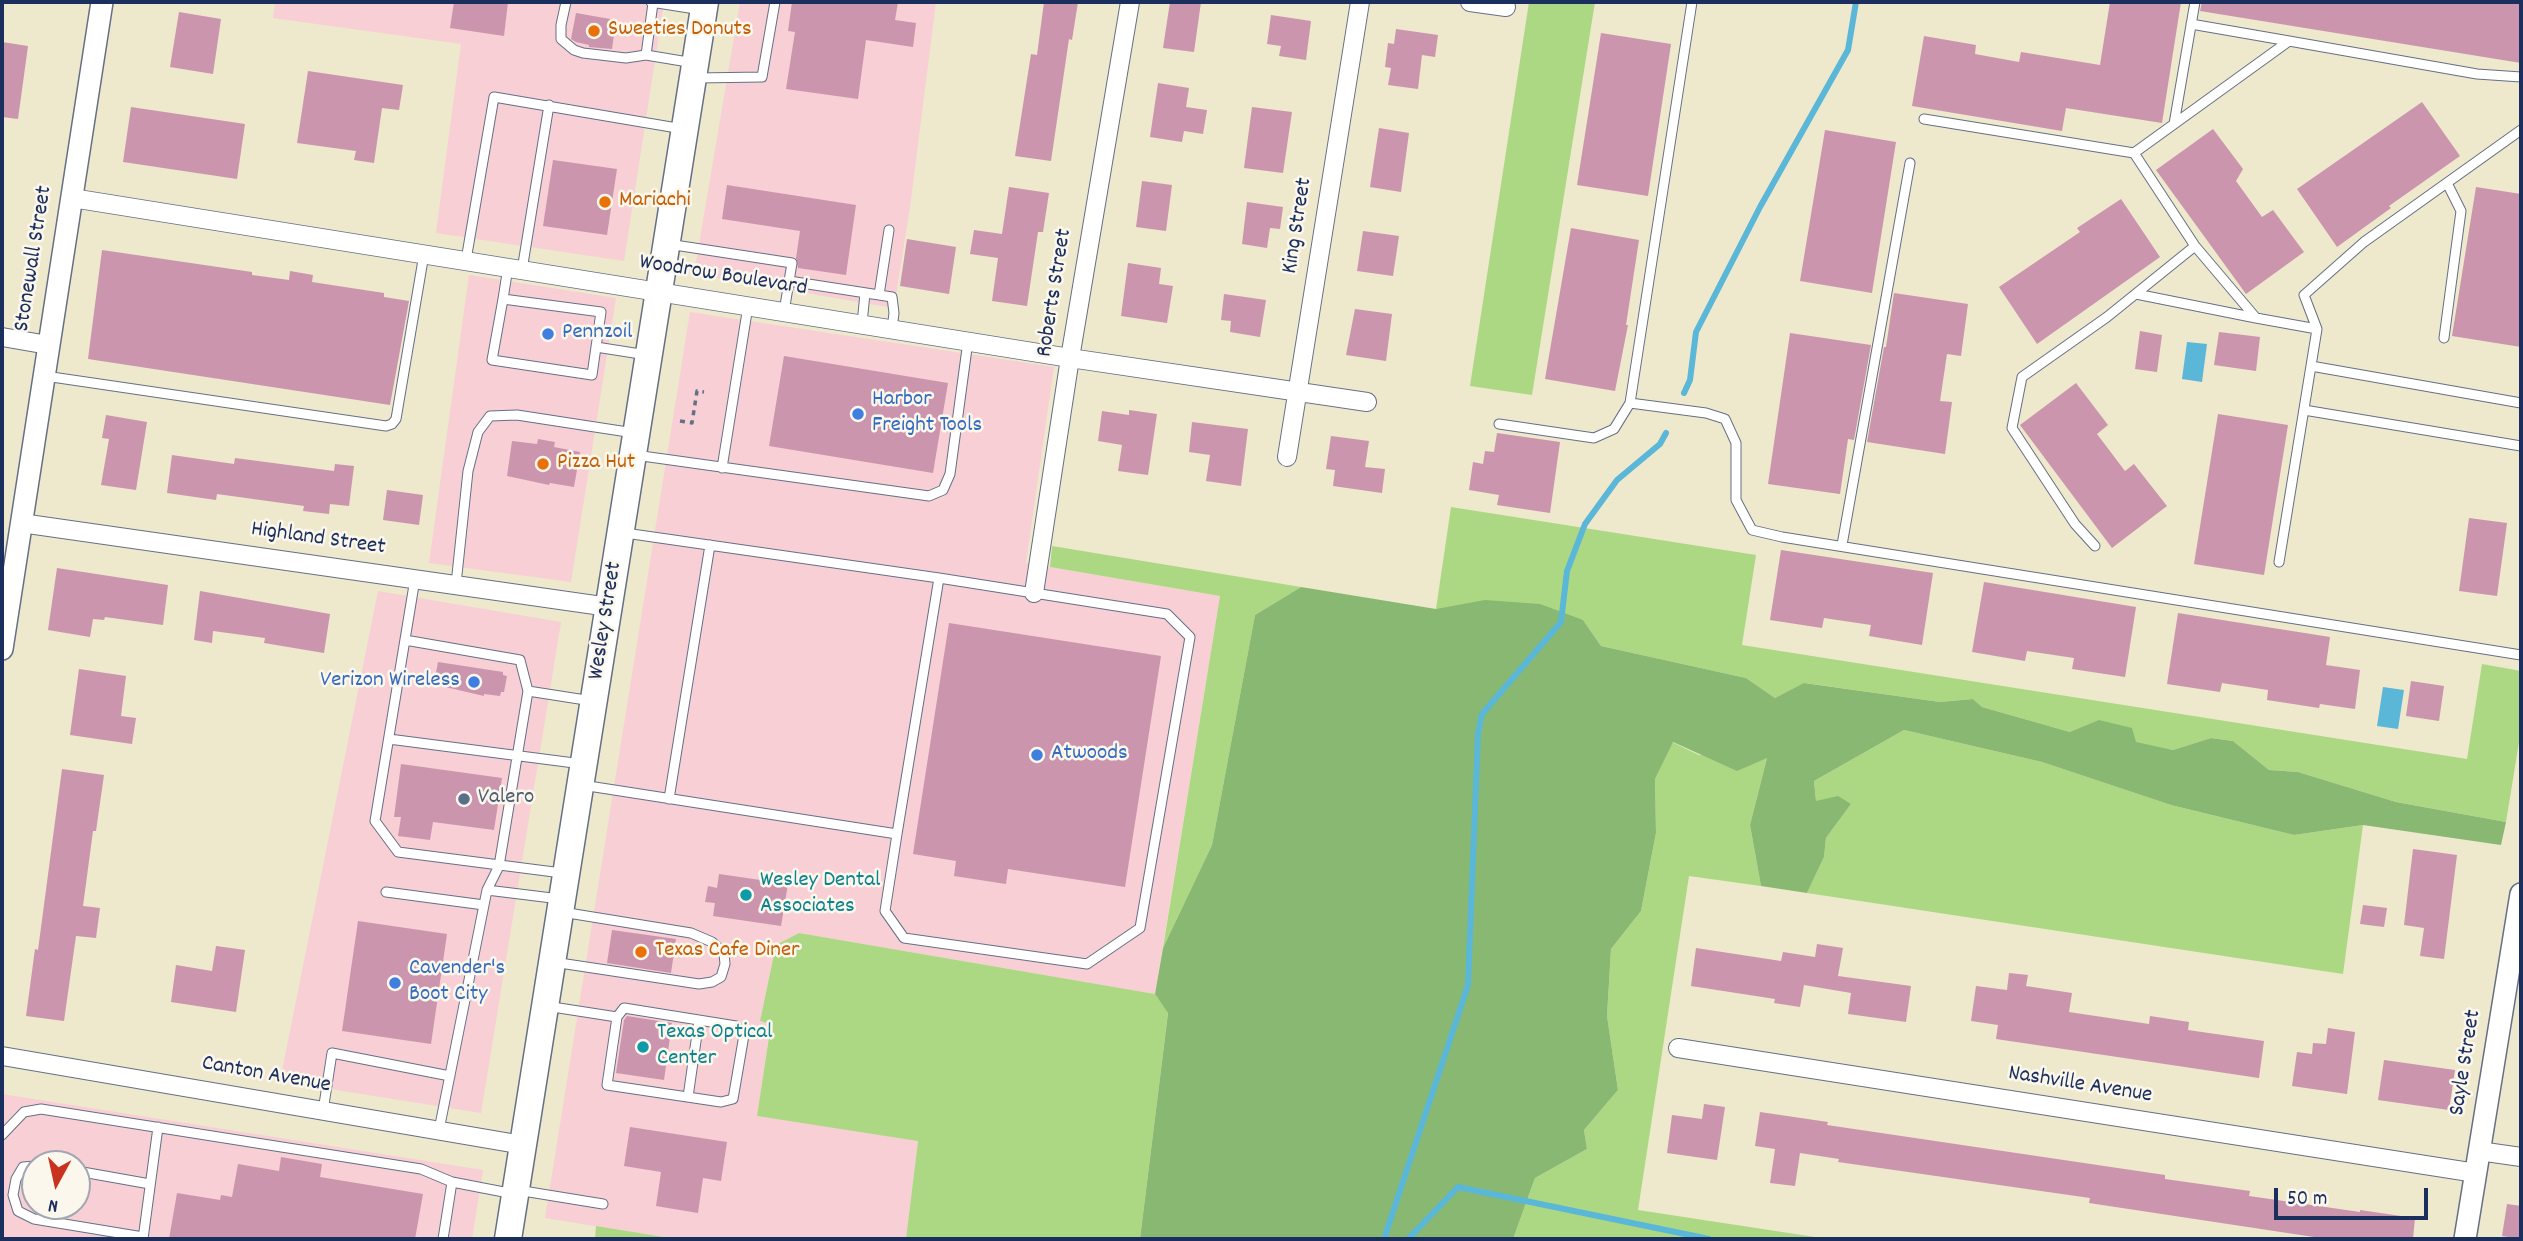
<!DOCTYPE html>
<html>
<head>
<meta charset="utf-8">
<style>
	body { margin:0 }
	#map { position:relative; width:2523px; height:1241px; overflow:hidden; background:#eee8cd; font-family:Dekko,sans-serif }
	canvas { display:block }
	.frame { position:absolute; inset:0; border:4px solid #1b2f5e; pointer-events:none }
	.north { position:absolute; left:21px; top:1150px; width:70px; height:70px; box-sizing:border-box; background:#fbf7ec; border:2px solid #a1a7b3; border-radius:50%; rotate:188deg; font-size:19px; font-weight:700; line-height:28px; text-align:center; color:#1b2f5e }
	.north::after { content:''; display:block; margin:auto; width:24px; height:32px; background:#c8321e; clip-path:polygon(50% 0,100% 100%,50% 72%,0 100%) }
	.scale { position:absolute; left:2274px; top:1188px; width:154px; height:32px; box-sizing:border-box; border:4px solid #1b2f5e; border-top:0; padding-left:9px; font-size:21px; line-height:24px; white-space:nowrap; color:#1b2f5e; -webkit-text-stroke:5px #fbf7ec; paint-order:stroke }
</style>
</head>
<body>
<div id="map">
<canvas width="2523" height="1241"></canvas>
<div class="frame"></div>
<div class="north">N</div>
<div class="scale">50 m</div>
</div>
<script>
const g = document.querySelector('canvas').getContext('2d');
g.lineJoin = 'round';
function fillPath(path, color) { g.fillStyle = color; g.fill(path, 'evenodd'); }
const toPath = rows => new Path2D(rows.map(r => 'M' + r).join(''));
function stroke(path, color, width, dash) { g.strokeStyle = color; g.lineWidth = width; g.lineCap = dash ? 'butt' : 'round'; g.setLineDash(dash || []); g.stroke(path); }
function drawText(font, color, halo, rows, align = 'center') {
  g.font = font + ' Dekko,sans-serif'; g.lineWidth = 5; g.setLineDash([]); g.textBaseline = 'middle'; g.strokeStyle = halo; g.fillStyle = color; for (const [text, x, y, turn = 0] of rows) {
    g.save(); g.translate(x, y); g.rotate((+turn || 0) * Math.PI / 180); g.textAlign = isNaN(turn) ? turn : align; if (halo) g.strokeText(text, 0, 0); g.fillText(text, 0, 0); g.restore();
  }
}
fillPath(toPath([
	[275,2,664,2,624,261,436,233,461,44,273,18],
	[740,2,936,2,910,207,894,308,694,274],
	[469,275,616,298,571,582,429,563],
	[690,312,1054,367,1026,563,1220,596,1155,994,799,933,776,945,760,1021,771,1024,757,1116,918,1140,906,1239,676,1239,545,1218],
	[378,591,561,622,481,1113,280,1081],
	[2,1094,483,1170,472,1239,2,1239],
	[35,1164,77,1164,77,1206,35,1206]
]), '#f7cfd4');
fillPath(toPath([
	[1529,2,1595,2,1532,395,1470,386],
	[1451,507,1756,555,1742,645,2467,759,2482,664,2521,671,2521,730,2506,822,2396,802,2298,772,2269,770,2233,741,2211,738,2173,750,2070,732,1982,707,1973,699,1940,702,1805,683,1775,698,1746,678,1601,646,1583,620,1436,609],
	[1052,546,1301,587,1255,615,1212,845,1163,948,1220,596,1050,567],
	[1904,730,2042,762,2171,805,2294,835,2363,825,2343,974,1807,893,1824,857,1826,838,1851,804,1816,801,1814,781],
	[1672,742,1699,755,1767,758,1750,825,1761,886,1689,876,1638,1210,1828,1239,1513,1239,1535,1178,1587,1149,1584,1130,1618,1090,1607,1016,1611,949,1641,911,1656,833,1655,779],
	[799,933,1155,994,1168,1012,1140,1239,906,1239,918,1141,757,1116,771,1024,760,1021,776,945],
	[596,1226,676,1239,595,1239]
]), '#acd884');
fillPath(toPath([
	[1301,587,1436,609,1485,600,1540,604,1583,620,1601,646,1746,678,1775,698,1804,683,1940,702,1973,699,1982,707,2070,732,2099,720,2132,728,2136,742,2173,750,2211,738,2233,741,2269,770,2298,772,2396,802,2506,822,2501,845,2363,825,2294,835,2171,805,2042,762,1904,730,1814,781,1816,801,1838,796,1851,804,1826,838,1824,857,1807,893,1761,886,1750,825,1767,758,1737,771,1673,742,1655,779,1656,833,1641,911,1611,949,1607,1016,1618,1090,1584,1130,1587,1149,1535,1178,1513,1239,1140,1239,1168,1013,1155,994,1163,948,1212,845,1255,615]
]), '#89b872');
fillPath(toPath([
	[2187,342,2207,344,2202,382,2182,379],
	[2383,687,2404,690,2398,729,2377,726]
]), '#5ab7d8');
stroke(toPath([
	[1684,393,1690,380,1696,332,1760,207,1848,50,1856,2],
	[1384,1239,1468,985,1478,733,1482,714,1561,622,1567,571,1585,524,1617,480,1660,444,1666,433],
	[1408,1239,1458,1187,1709,1239]
]), '#5ab7d8', 6);
fillPath(toPath([
	[454,2,508,2,504,36,450,28],
	[792,2,898,2,895,20,916,23,913,47,866,40,858,99,786,89,795,32,788,31],
	[1044,2,1078,2,1072,40,1069,39,1051,161,1015,156,1031,54,1037,55],
	[1170,2,1201,2,1194,52,1163,48],
	[2110,2,2181,2,2162,123,2066,108,2062,131,1912,106,1924,36,1976,45,1975,54,2019,62,2021,52,2100,65],
	[2202,2,2521,2,2521,63,2200,11],
	[179,12,221,19,213,74,170,67],
	[576,13,616,20,612,49,589,47,589,45,576,42,571,39],
	[1271,15,1311,21,1306,60,1279,56,1281,46,1267,44],
	[1396,29,1438,35,1435,57,1422,55,1418,89,1388,85,1391,68,1385,67,1388,43,1394,44],
	[1601,33,1671,44,1648,196,1577,185],
	[2,42,28,46,18,119,2,117],
	[308,71,403,85,399,110,382,108,374,163,354,160,356,151,297,143],
	[1158,83,1189,88,1186,107,1207,110,1203,134,1184,131,1182,142,1150,137],
	[2422,102,2460,156,2389,206,2391,208,2337,247,2297,189],
	[131,107,245,124,237,179,123,162],
	[1252,107,1292,112,1283,173,1244,168],
	[1379,128,1409,133,1401,192,1370,187],
	[2213,129,2243,169,2236,181,2262,217,2273,210,2304,252,2246,294,2156,170],
	[1825,130,1896,142,1872,293,1800,281],
	[553,160,617,169,607,235,543,226],
	[1142,181,1172,185,1166,231,1136,227],
	[727,185,856,205,846,275,798,268,796,258,800,231,722,219],
	[1009,187,1049,193,1043,232,1038,232,1027,306,992,301,998,258,970,254,974,230,1002,234],
	[2476,187,2521,194,2521,279,2519,293,2521,294,2521,347,2452,336],
	[2121,199,2160,257,2037,344,1999,287,2080,232,2077,228],
	[1247,202,1283,207,1280,229,1270,228,1267,248,1242,244],
	[1571,228,1639,240,1626,325,1628,325,1615,391,1545,379],
	[1363,231,1399,236,1393,276,1357,271],
	[907,239,956,247,949,294,900,286],
	[102,250,252,272,252,275,289,280,290,271,313,275,312,282,384,293,384,297,409,301,390,405,88,359],
	[1128,263,1161,268,1159,284,1173,286,1167,323,1121,316],
	[1894,293,1968,304,1961,356,1947,354,1940,401,1952,402,1945,454,1867,442,1884,347,1886,347],
	[1224,294,1266,300,1260,337,1230,332,1231,321,1221,320],
	[1355,309,1392,314,1386,361,1346,355],
	[2140,331,2162,335,2157,372,2135,369],
	[2219,332,2260,337,2256,371,2214,365],
	[1790,333,1871,345,1854,440,1848,439,1840,494,1768,484],
	[784,356,948,383,933,473,769,446],
	[2076,383,2108,425,2097,434,2125,471,2134,464,2167,506,2112,548,2020,425],
	[1129,410,1157,414,1148,475,1118,471,1122,445,1098,441,1102,411,1129,415],
	[2218,414,2288,425,2264,575,2194,564],
	[106,415,147,422,136,490,101,485,109,439,102,438],
	[1192,422,1248,429,1241,486,1206,481,1210,455,1189,452],
	[1497,433,1560,442,1550,513,1497,505,1499,495,1469,490,1473,462,1483,464,1485,451,1494,452],
	[1331,436,1369,441,1365,467,1385,469,1382,493,1333,486,1335,470,1326,469],
	[538,439,555,442,554,447,580,452,574,487,550,483,549,485,507,476,512,441,537,444],
	[172,455,234,464,235,458,334,471,335,464,354,466,349,506,330,504,329,514,303,511,304,506,217,494,216,500,167,493],
	[387,490,423,495,419,525,383,520],
	[2469,518,2507,523,2497,596,2459,591],
	[1781,550,1933,573,1922,645,1869,636,1871,625,1824,618,1822,628,1770,620],
	[57,568,168,585,163,625,105,617,104,620,93,619,90,637,48,630],
	[1984,582,2136,607,2125,677,2072,669,2074,658,2027,651,2025,661,1972,652],
	[200,591,330,614,324,653,264,643,265,638,213,631,212,643,194,640],
	[2178,613,2330,637,2326,665,2360,670,2355,709,2320,704,2319,708,2267,700,2268,690,2222,683,2220,692,2167,684],
	[949,623,1161,656,1125,887,1008,869,1006,884,954,876,956,861,913,854],
	[438,662,503,672,503,675,507,676,504,692,501,692,500,696,484,694,484,696,441,686,442,679,435,678],
	[79,669,126,676,121,716,136,718,132,744,70,735],
	[2411,681,2444,686,2439,721,2406,716],
	[401,764,502,778,494,830,433,822,430,840,398,836,401,817,394,817],
	[62,769,104,775,96,831,93,831,83,906,100,908,96,938,76,936,64,1021,26,1016,35,949,38,950],
	[2413,849,2457,855,2444,959,2420,956,2424,928,2404,925],
	[719,874,788,884,781,926,713,916,715,903,705,902,708,886,717,888],
	[2363,905,2387,908,2384,927,2360,924],
	[358,921,447,934,431,1044,342,1031],
	[612,930,676,939,671,973,607,963],
	[1817,944,1843,948,1838,976,1911,986,1906,1022,1848,1014,1851,993,1804,985,1800,1007,1774,1003,1775,999,1691,986,1696,948,1781,961,1783,952,1815,957],
	[216,946,245,950,236,1012,171,1002,176,965,212,971],
	[2009,973,2028,975,2026,986,2072,993,2069,1012,2149,1024,2150,1016,2189,1022,2188,1030,2264,1041,2259,1078,1996,1039,1998,1025,1971,1021,1976,986,2007,990],
	[627,1016,672,1023,664,1080,616,1073,624,1020],
	[2328,1028,2355,1032,2347,1094,2292,1086,2297,1052,2312,1054,2313,1043,2326,1044],
	[2384,1060,2455,1070,2449,1110,2378,1100],
	[1704,1104,1725,1107,1717,1160,1667,1153,1672,1115,1702,1119],
	[1760,1112,1828,1122,1827,1125,2165,1175,2165,1179,2250,1191,2249,1196,2360,1212,2360,1210,2415,1218,2413,1239,2327,1239,2089,1203,2090,1198,1838,1162,1839,1159,1800,1153,1795,1186,1770,1183,1775,1149,1755,1146],
	[630,1127,727,1142,721,1181,703,1178,698,1213,656,1206,661,1172,624,1166],
	[281,1157,322,1164,320,1177,423,1194,415,1239,169,1239,177,1193,220,1200,221,1195,232,1197,238,1164,279,1171],
	[2507,1204,2521,1206,2521,1239,2502,1236]
]), '#cb95ae');
const service = toPath([
	[566,2,561,25,561,39,574,50,583,53,626,58,646,55,694,63],
	[651,2,702,10],
	[2191,24,2289,41],
	[646,55,653,3],
	[697,78,762,77,775,2],
	[1924,119,2134,153,2289,41,2477,74,2521,77],
	[2174,124,2195,2],
	[668,244,792,263,784,312],
	[2195,246,2256,318,2317,329],
	[466,260,494,97,683,129],
	[522,270,549,105],
	[789,281,892,297,894,313,892,329],
	[2136,294,2256,318],
	[879,295,889,230],
	[503,299,508,267],
	[862,324,865,293],
	[2444,338,2461,211,2447,183],
	[596,347,601,312,503,299,492,360,592,375,596,347,647,355],
	[2311,366,2521,403],
	[45,376,386,426,392,424,396,419,424,254],
	[1630,403,1706,413,1725,419,1736,443,1736,500,1752,530,1782,537,2521,655],
	[2304,410,2521,446],
	[1499,424,1594,438,1614,429,1630,403,1692,2],
	[635,455,929,496,943,490,950,474,968,341],
	[722,468,748,306],
	[1842,545,1910,163],
	[2095,546,2075,524,2012,428,2022,377,2107,317,2195,246,2134,153],
	[2279,562,2317,329,2304,295,2364,242,2521,130],
	[415,579,375,821,398,852,562,873],
	[456,584,468,471,478,432,490,416,517,415,634,433],
	[405,640,520,660,528,691],
	[389,739,582,764],
	[582,785,897,834,939,578,625,533],
	[669,799,710,545],
	[897,834,885,911,904,938,1087,964,1140,928,1190,637,1167,614,939,578],
	[487,890,499,866,528,691,592,701],
	[386,892,484,905],
	[553,962,699,984,712,982,721,977,725,964,724,954,712,942,691,933,562,912],
	[546,1006,617,1017,607,1085,721,1102,733,1099,744,1035,736,1026,624,1008,617,1017],
	[688,1097,699,1020],
	[323,1111,332,1053,450,1076],
	[439,1130,487,890,560,899],
	[2,1135,24,1112,41,1109,421,1169,452,1182,514,1194],
	[35,1166,23,1167,16,1179,13,1195,18,1211,34,1219,143,1237],
	[77,1171,150,1184],
	[517,1190,603,1204],
	[143,1239,158,1127],
	[443,1239,452,1182]
]);
const minor = toPath([
	[1470,2,1506,7],
	[72,198,1070,358,1367,402],
	[2,337,48,345],
	[1287,457,1360,2],
	[21,523,609,607],
	[1034,593,1070,358,1130,2],
	[1678,1048,2476,1173],
	[2,1056,523,1145],
	[2479,1151,2521,1157]
]);
const tertiary = toPath([
	[2,649,102,2],
	[2465,1239,2521,894]
]);
const primary = toPath([
	[508,1239,705,2]
]);
stroke(service, '#657085', 11);
stroke(minor, '#657085', 20);
stroke(tertiary, '#657085', 24);
stroke(primary, '#657085', 29);
stroke(toPath([
	[680,421,692,423,697,391,704,392]
]), '#657085', 3.5, [5, 5]);
stroke(service, '#fff', 9);
stroke(minor, '#fff', 18);
stroke(tertiary, '#fff', 21);
stroke(primary, '#fff', 26);
for (const [x, y, r, color] of [
	[594,31,7,"#e8710a"],
	[605,202,7,"#e8710a"],
	[548,334,7,"#3f7fe0"],
	[858,414,7,"#3f7fe0"],
	[543,464,7,"#e8710a"],
	[474,682,7,"#3f7fe0"],
	[1037,755,7,"#3f7fe0"],
	[464,799,7,"#5c6f8a"],
	[746,895,7,"#0f9aa8"],
	[641,952,7,"#e8710a"],
	[395,983,7,"#3f7fe0"],
	[643,1047,7,"#0f9aa8"]
]) { const dot = new Path2D(); dot.arc(x, y, r, 0, 2 * Math.PI); g.fillStyle = color; g.fill(dot); stroke(dot, '#fbf7ec', 2.5); }
drawText('23px', '#c56008', '#fbf7ec', [
	["Sweeties Donuts",608,31],
	["Mariachi",619,202],
	["Pizza Hut",557,464],
	["Texas Cafe Diner",655,952]
], 'left');
drawText('23px', '#1b2f5e', '#fbf7ec', [
	["King Street",1299,226,-81],
	["Stonewall Street",35,259,-81],
	["Woodrow Boulevard",723,277,9],
	["Roberts Street",1056,293,-81],
	["Highland Street",318,540,8],
	["Wesley Street",607,621,-81],
	["Sayle Street",2467,1063,-81],
	["Canton Avenue",266,1076,10],
	["Nashville Avenue",2080,1086,9]
]);
drawText('23px', '#366cbe', '#fbf7ec', [
	["Pennzoil",562,334],
	["Harbor",872,401],
	["Freight Tools",872,427],
	["Verizon Wireless",460,682,"right"],
	["Atwoods",1051,755],
	["Cavender's",409,970],
	["Boot City",409,996]
], 'left');
drawText('23px', '#4e5e75', '#fbf7ec', [
	["Valero",478,799]
], 'left');
drawText('23px', '#0d838f', '#fbf7ec', [
	["Wesley Dental",760,882],
	["Associates",760,908],
	["Texas Optical",657,1034],
	["Center",657,1060]
], 'left');
</script>
</body>
</html>
